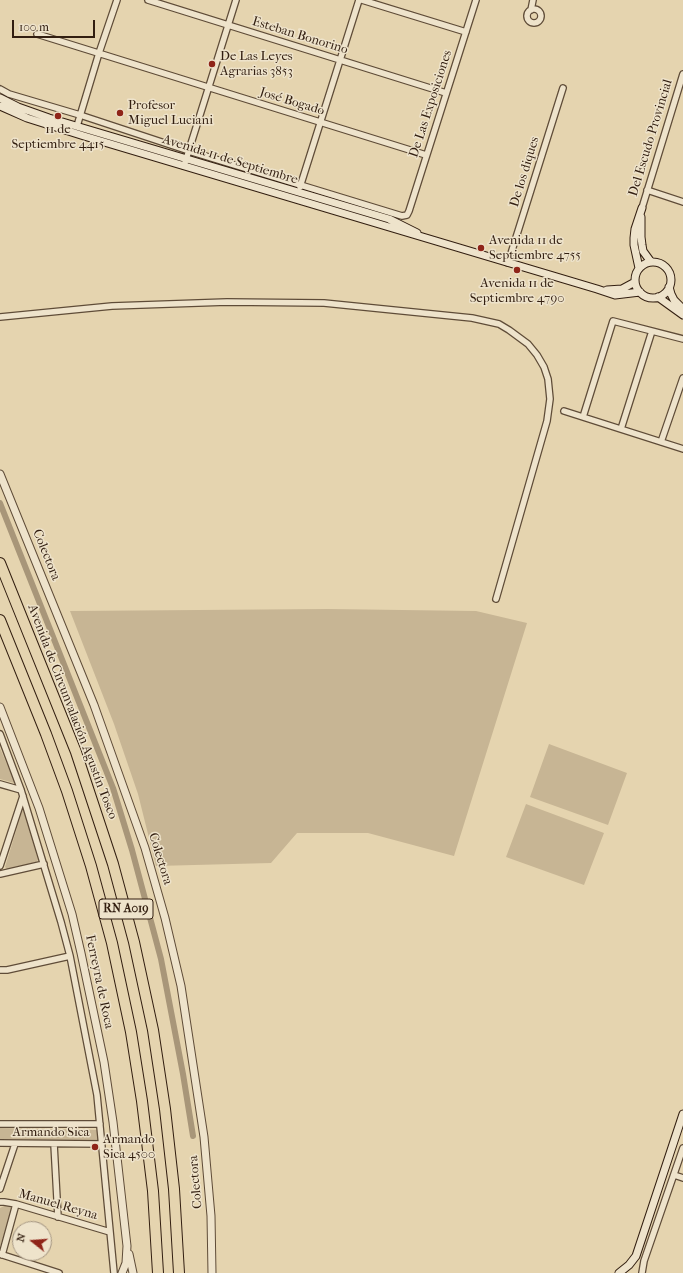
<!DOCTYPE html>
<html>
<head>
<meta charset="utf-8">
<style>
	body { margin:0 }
	#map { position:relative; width:683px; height:1273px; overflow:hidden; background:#e5d4af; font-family:"IM FELL French Canon",serif }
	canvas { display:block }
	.north { position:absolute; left:12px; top:1221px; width:40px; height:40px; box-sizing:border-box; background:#eee3cb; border:1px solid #a39480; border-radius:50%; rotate:287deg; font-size:11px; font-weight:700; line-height:16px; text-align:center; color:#321e10 }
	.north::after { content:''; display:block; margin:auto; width:14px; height:18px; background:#8f2418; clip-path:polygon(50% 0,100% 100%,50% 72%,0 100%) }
	.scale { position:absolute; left:12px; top:20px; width:83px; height:18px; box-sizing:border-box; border:2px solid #321e10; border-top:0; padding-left:5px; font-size:12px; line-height:14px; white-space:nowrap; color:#321e10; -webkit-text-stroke:3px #eee3cb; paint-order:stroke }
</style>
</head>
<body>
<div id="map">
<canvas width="683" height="1273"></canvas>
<div class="north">N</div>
<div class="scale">100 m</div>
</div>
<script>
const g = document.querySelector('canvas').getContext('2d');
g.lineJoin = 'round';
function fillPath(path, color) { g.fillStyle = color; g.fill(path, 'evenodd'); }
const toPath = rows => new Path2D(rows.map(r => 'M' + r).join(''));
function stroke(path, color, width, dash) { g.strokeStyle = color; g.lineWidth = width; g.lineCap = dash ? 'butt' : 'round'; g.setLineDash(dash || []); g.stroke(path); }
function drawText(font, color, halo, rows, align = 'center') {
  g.font = font + ' "IM FELL French Canon",serif'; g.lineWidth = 3; g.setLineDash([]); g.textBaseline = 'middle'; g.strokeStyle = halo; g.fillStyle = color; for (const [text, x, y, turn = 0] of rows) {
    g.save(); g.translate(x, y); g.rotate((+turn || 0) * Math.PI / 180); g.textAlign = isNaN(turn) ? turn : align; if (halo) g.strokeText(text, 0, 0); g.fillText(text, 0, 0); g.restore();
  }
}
fillPath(toPath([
	[328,609,476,611,527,623,454,856,368,833,297,833,271,863,156,866,138,794,114,724,70,611],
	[549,744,627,773,608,825,530,797],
	[0,748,14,781,14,783,0,779],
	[526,804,604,833,584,885,506,857],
	[23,808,38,860,36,862,8,870,5,867],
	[0,1128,101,1130,102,1140,33,1140,0,1139],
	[6,1205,11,1206,12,1209,0,1247,0,1208]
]), '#c7b594');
stroke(toPath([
	[0,503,113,788,132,850,161,959,183,1074,193,1136]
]), '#a89679', 6);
const minor = toPath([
	[148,0,446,93],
	[362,0,466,32],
	'527 16a7 7 0 1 1 14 0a7 7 0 1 1-14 0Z',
	[531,10,533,0],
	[37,34,426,155],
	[0,89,9,94,80,115,189,151,402,216,407,215,409,211,476,0],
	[77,126,99,53,117,0],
	[184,166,236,0],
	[300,187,359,0],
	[647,190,683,202],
	[642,208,683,74],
	[508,263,563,88],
	[0,317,112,306,227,302,324,303,472,318,499,324,509,330,528,344,537,355,544,367,548,379,550,399,547,421,496,599],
	[564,411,683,449],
	[583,417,613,321,683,339],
	[621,429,652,331],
	[661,442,683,378],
	[0,734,21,790,61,922,70,956,97,1095,114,1273],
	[0,784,21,790],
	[0,866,23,796],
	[0,874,44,864],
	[0,970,7,970,70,956],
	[0,1124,100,1124],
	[0,1143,102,1144],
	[54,1144,58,1217],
	[674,1175,683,1178],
	[0,1189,15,1144],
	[0,1202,4,1202,16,1204,110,1232],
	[0,1254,59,1273],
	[2,1255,16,1204],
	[642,1273,644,1261,683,1148]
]);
const tertiary = toPath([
	[0,474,94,705,145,848,165,918,181,986,204,1137,211,1216,212,1273],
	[0,707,39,808,72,914,81,953,104,1062,113,1122,127,1246,126,1263,122,1273],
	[129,1254,133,1273]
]);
const secondary = toPath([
	[0,98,18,107,49,118,389,219,417,233],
	[0,106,27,118,84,136,597,289,615,295,640,292],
	[641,217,641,237,642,245,643,251,651,262],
	'635 280a18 18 0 1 1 36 0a18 18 0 1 1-36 0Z',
	[639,268,634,245,634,238,635,229,642,208],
	[669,287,671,294,674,300,683,309],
	[607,290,622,289,635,282],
	[658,297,683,315],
	[619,1273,629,1265,636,1256,683,1114]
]);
const motorway = toPath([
	[0,563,76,752,113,864,134,942,153,1030,165,1109,174,1189,179,1273],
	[0,620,46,734,67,791,91,866,112,943,131,1032,142,1101,153,1191,158,1273]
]);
stroke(minor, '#5f4c38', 8);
stroke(tertiary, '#5f4c38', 9);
stroke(secondary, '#321e10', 9);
stroke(motorway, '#321e10', 12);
stroke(minor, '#eee3cb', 5.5);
stroke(tertiary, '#eee3cb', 7);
stroke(secondary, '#eee3cb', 7);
stroke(motorway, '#e5d4af', 10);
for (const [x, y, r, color] of [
	[212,64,4,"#8f2418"],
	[120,113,4,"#8f2418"],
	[58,116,4,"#8f2418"],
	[481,248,4,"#8f2418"],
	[517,270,4,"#8f2418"],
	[95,1147,4,"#8f2418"]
]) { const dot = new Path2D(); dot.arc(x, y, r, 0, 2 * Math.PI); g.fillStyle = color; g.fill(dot); stroke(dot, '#eee3cb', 1.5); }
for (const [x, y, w] of [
	[126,909,54]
]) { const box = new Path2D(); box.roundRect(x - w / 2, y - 10, w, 20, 3); g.fillStyle = '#eee3cb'; g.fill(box); stroke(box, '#321e10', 1); }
drawText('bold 12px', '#321e10', null, [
	["RN A019",126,909]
]);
drawText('13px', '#321e10', '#eee3cb', [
	["Esteban Bonorino",300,36,17],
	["José Bogado",292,102,17],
	["De Las Exposiciones",431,104,-72],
	["Del Escudo Provincial",651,138,-73],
	["Avenida 11 de Septiembre",230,160,17],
	["De los diques",525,172,-73],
	["Colectora",46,555,68],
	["Avenida de Circunvalación Agustín Tosco",72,712,69],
	["Colectora",160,859,73],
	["Ferreyra de Roca",99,982,78],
	["Armando Sica",51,1133],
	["Colectora",196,1182,-95],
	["Manuel Reyna",58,1205,16]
]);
drawText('13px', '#321e10', '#eee3cb', [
	["De Las Leyes",220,57],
	["Agrarias 3853",220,72],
	["Profesor",128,106],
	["Miguel Luciani",128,121],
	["11 de",58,130,"center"],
	["Septiembre 4415",58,145,"center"],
	["Avenida 11 de",489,241],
	["Septiembre 4755",489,256],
	["Avenida 11 de",517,284,"center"],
	["Septiembre 4790",517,299,"center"],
	["Armando",103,1140],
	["Sica 4500",103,1155]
], 'left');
</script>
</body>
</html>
